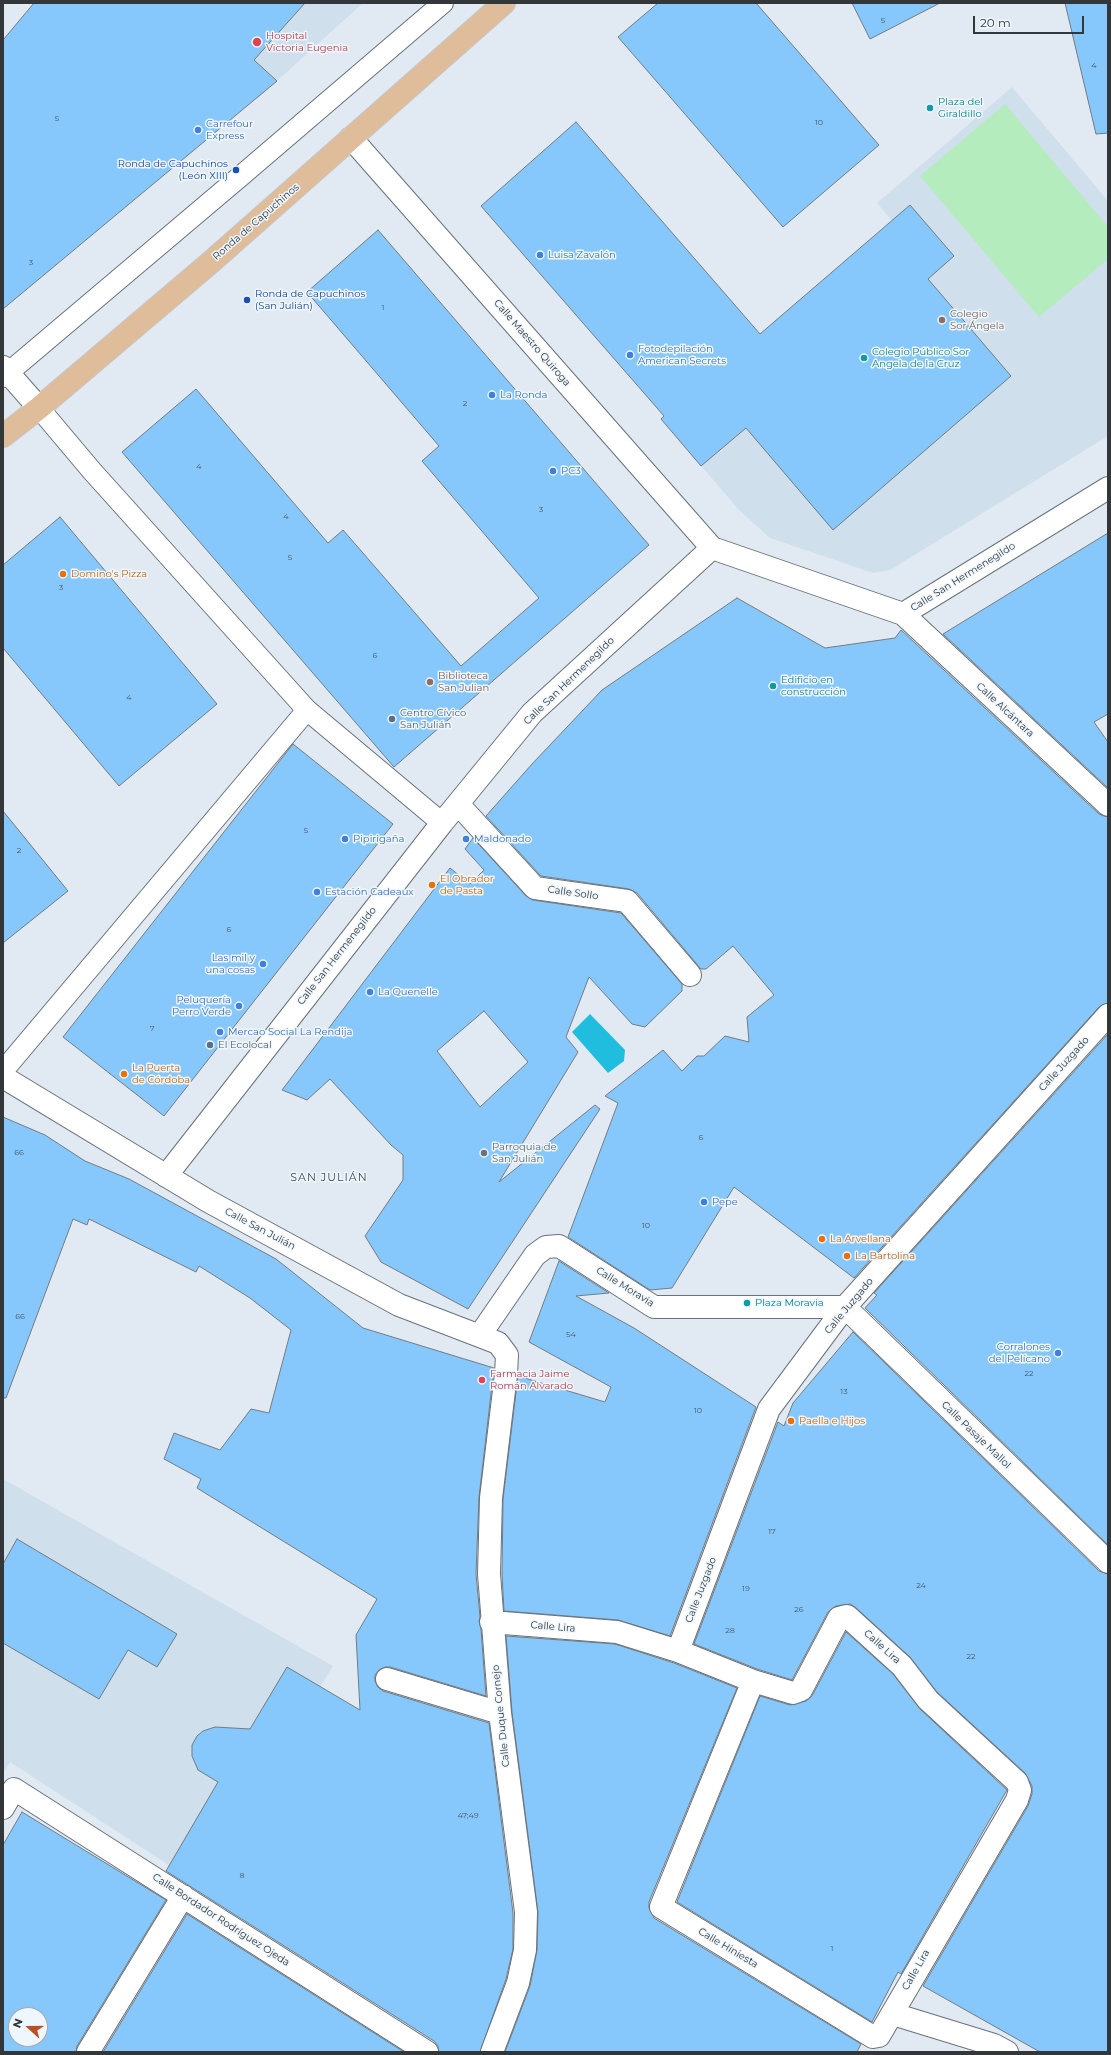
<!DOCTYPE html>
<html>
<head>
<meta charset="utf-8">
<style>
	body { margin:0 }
	#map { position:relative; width:1111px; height:2055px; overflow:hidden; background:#e1eaf3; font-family:Montserrat,sans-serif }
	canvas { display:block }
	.frame { position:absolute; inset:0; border:4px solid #33373a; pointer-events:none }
	.north { position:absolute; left:8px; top:2007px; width:40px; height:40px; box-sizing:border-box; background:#eff7fe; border:1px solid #a4aab0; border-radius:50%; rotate:291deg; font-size:11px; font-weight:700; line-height:16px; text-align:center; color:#33373a }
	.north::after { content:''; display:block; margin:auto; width:14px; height:18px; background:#b85129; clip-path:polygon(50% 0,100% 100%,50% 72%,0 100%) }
	.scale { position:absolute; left:973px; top:16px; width:111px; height:18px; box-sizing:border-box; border:2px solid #33373a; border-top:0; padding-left:5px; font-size:12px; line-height:14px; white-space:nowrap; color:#33373a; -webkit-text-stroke:3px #eff7fe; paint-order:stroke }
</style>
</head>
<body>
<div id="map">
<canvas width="1111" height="2055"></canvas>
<div class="frame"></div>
<div class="north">N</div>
<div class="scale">20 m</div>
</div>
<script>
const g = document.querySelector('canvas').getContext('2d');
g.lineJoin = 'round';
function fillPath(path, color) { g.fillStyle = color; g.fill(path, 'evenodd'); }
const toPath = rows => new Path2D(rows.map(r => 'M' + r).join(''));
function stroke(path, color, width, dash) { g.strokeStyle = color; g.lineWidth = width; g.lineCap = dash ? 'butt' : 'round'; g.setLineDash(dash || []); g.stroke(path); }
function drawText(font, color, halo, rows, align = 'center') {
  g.font = font + ' Montserrat,sans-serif'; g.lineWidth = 3; g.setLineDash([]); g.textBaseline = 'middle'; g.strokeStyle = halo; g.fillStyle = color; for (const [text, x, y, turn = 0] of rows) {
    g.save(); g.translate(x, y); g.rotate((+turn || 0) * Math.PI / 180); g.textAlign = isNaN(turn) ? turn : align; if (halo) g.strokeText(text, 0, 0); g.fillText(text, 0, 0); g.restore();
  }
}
fillPath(toPath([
	[149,3,363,3,257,99],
	[1012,87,1108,201,1108,436,890,570,873,573,770,538,739,510,661,419,892,221,877,203],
	[3,1479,333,1666,201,1886,10,1762,3,1773]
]), '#cfdfec');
fillPath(toPath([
	[1005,104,1108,227,1108,259,1039,317,920,176]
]), '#b5ecbd');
fillPath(toPath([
	[590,1014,625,1050,624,1061,608,1073,572,1032]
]), '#20bdde');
const building = toPath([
	[34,3,305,3,254,60,277,81,3,309,3,40,34,3],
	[658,3,756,3,879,145,783,227,618,37,658,3],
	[852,3,940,3,870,39,852,3],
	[1065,3,1108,3,1108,133,1096,134,1065,3],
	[576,122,760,334,910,205,954,256,928,279,1011,376,833,530,746,428,701,466,661,419,664,416,481,206,576,122],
	[378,230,649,545,394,767,122,452,196,389,328,543,343,530,461,666,539,598,422,461,439,446,307,292,378,230],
	[60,517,217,704,119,786,3,648,3,565,60,517],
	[1108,533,1108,714,1094,722,1108,742,1108,788,943,634,1108,533],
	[737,598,825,648,895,638,901,630,1099,814,1108,817,1108,1003,1099,1007,854,1278,734,1187,672,1288,650,1290,568,1237,618,1103,605,1096,663,1050,682,1071,697,1056,704,1056,725,1036,749,1042,747,1017,774,995,733,946,706,969,701,969,637,893,629,889,541,876,486,816,532,764,602,690,737,598],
	[293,744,393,824,164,1116,63,1037,293,744],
	[3,811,68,891,3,943,3,811],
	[473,838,526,896,533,900,621,913,682,984,682,991,645,1027,632,1024,589,977,566,1037,578,1052,499,1182,595,1105,600,1109,468,1309,381,1262,365,1236,403,1180,403,1155,391,1145,330,1079,307,1100,282,1090,450,868,470,884,484,870,465,849,473,838],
	[484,1011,528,1062,480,1107,437,1051,484,1011],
	[1108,1034,1108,1545,865,1308,877,1295,874,1293,1108,1034],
	[3,1117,45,1135,85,1161,129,1179,276,1259,363,1328,494,1368,479,1497,476,1574,480,1617,479,1621,481,1629,486,1696,390,1667,385,1667,379,1670,375,1675,375,1681,378,1687,383,1691,489,1723,513,1913,513,1949,506,1979,480,2052,439,2052,438,2046,434,2041,166,1871,218,1782,198,1770,192,1756,192,1745,197,1736,203,1731,215,1727,250,1729,287,1667,360,1710,356,1635,377,1599,197,1488,201,1479,164,1459,174,1433,220,1450,251,1409,269,1413,291,1330,250,1298,199,1266,196,1272,89,1219,87,1225,73,1219,6,1398,3,1398,3,1117],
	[559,1261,609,1293,576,1296,634,1328,756,1407,670,1636,618,1620,504,1611,502,1574,503,1499,518,1376,605,1402,611,1387,529,1342,559,1261],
	[853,1332,1099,1571,1108,1574,1108,2052,1040,2052,923,1986,1028,1806,1032,1794,1032,1786,1025,1773,937,1692,910,1657,855,1607,850,1604,836,1606,828,1612,792,1680,757,1669,694,1644,778,1422,784,1426,793,1403,853,1332],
	[17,1539,177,1634,157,1667,128,1650,99,1699,3,1643,3,1564,17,1539],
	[846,1632,893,1674,920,1709,1007,1790,901,1974,898,1972,872,2022,677,1902,760,1696,790,1705,806,1701,812,1696,846,1632],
	[506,1636,615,1644,674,1663,737,1688,649,1902,649,1908,654,1918,861,2044,857,2052,505,2052,530,1986,537,1950,538,1912,512,1712,506,1636],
	[22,1812,166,1900,77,2046,76,2052,3,2052,3,1845,22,1812],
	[16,2015,40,2015,40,2039,16,2039,16,2015],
	[187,1914,404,2052,103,2052,187,1914]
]);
fillPath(building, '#86c7fc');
stroke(building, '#737b83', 1);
const lane = toPath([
	[3,377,242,175,443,3],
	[39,408,92,471,307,710,442,823],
	[3,1071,307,710]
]);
const street = toPath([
	[351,138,712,548,903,614,1108,488],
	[3,367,39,408],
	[903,614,1108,805],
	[458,804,535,888,627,901,690,975],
	[3,1077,208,1201,399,1305,498,1343,507,1355,506,1374,491,1498,489,1574,500,1713,526,1912,525,1950,518,1983,492,2052],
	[166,1176,442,823,532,713,712,548],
	[480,1335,535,1255,546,1247,559,1246,654,1307,845,1307,1108,1562],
	[491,1622,617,1632,678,1651,753,1681,793,1693,801,1690,839,1618,847,1616,902,1666,928,1700,1017,1782,1020,1790,1017,1800,879,2036,873,2037,661,1907,753,1681],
	[678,1651,769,1409,845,1307,1108,1015],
	[387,1679,500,1713],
	[3,1808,14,1789,427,2052],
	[893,2014,994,2045,1007,2052],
	[88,2052,183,1896]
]);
const primary = toPath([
	[3,436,39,408,211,262,504,3]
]);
stroke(lane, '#697279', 22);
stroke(street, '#697279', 24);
stroke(primary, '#c6c7c8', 24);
stroke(lane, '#fff', 20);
stroke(street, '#fff', 22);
stroke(primary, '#dfbc9a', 22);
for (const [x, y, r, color] of [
	[257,42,5,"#e0444e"],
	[930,108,4,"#0f9aa8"],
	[198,130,4,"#3f7fe0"],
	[236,170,4,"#1a4fb4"],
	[540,255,4,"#3f7fe0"],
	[247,300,4,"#1a4fb4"],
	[942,320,4,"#8d6e63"],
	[630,355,4,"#3f7fe0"],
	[864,358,4,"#0f9aa8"],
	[492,395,4,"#3f7fe0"],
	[553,471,4,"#3f7fe0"],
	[63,574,4,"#e8710a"],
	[430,682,4,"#8d6e63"],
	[773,686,4,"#0f9aa8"],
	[392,719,4,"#5c6f8a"],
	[345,839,4,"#3f7fe0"],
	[466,839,4,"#3f7fe0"],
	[432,885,4,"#e8710a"],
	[317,892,4,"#3f7fe0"],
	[263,964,4,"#3f7fe0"],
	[370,992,4,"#3f7fe0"],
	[239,1006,4,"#3f7fe0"],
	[220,1032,4,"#3f7fe0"],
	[210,1045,4,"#5c6f8a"],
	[124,1074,4,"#e8710a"],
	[484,1153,4,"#6b7280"],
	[704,1202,4,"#3f7fe0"],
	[822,1239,4,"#e8710a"],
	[847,1256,4,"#e8710a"],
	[747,1303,4,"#0f9aa8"],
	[1058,1353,4,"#3f7fe0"],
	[482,1380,4,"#e0444e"],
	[791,1421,4,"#e8710a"]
]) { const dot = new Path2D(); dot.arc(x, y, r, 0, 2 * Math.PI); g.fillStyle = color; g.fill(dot); stroke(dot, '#eff7fe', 1.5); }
drawText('8px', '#485b6a', null, [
	["5",883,21],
	["4",1094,66],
	["5",57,119],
	["10",819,123],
	["3",31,263],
	["1",383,308],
	["2",465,404],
	["4",199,467],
	["3",541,510],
	["4",286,517],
	["5",290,558],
	["3",61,588],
	["6",375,656],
	["4",129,698],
	["5",306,831],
	["2",19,851],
	["6",229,930],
	["7",152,1029],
	["6",701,1138],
	["66",19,1153],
	["10",646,1226],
	["66",20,1317],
	["54",571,1335],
	["22",1029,1374],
	["13",844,1392],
	["10",698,1411],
	["17",772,1532],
	["24",921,1586],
	["19",746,1589],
	["26",799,1610],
	["28",730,1631],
	["22",971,1657],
	["47;49",468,1816],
	["8",242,1876],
	["1",832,1949]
]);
drawText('10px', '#be3a42', '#eff7fe', [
	["Hospital",266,36],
	["Victoria Eugenia",266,48],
	["Farmacia Jaime",490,1374],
	["Román Alvarado",490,1386]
], 'left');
drawText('10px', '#0d838f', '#eff7fe', [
	["Plaza del",938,102],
	["Giraldillo",938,114],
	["Colegio Público Sor",872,352],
	["Angela de la Cruz",872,364],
	["Edificio en",781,680],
	["construcción",781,692],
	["Plaza Moravia",755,1303]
], 'left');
drawText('10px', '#366cbe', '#eff7fe', [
	["Carrefour",206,124],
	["Express",206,136],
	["Luisa Zavalón",548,255],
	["Fotodepilación",638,349],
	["American Secrets",638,361],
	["La Ronda",500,395],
	["PC3",561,471],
	["Pipirigaña",353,839],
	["Maldonado",474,839],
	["Estación Cadeaux",325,892],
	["Las mil y",255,958,"right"],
	["una cosas",255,970,"right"],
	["La Quenelle",378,992],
	["Peluquería",231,1000,"right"],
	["Perro Verde",231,1012,"right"],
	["Mercao Social La Rendija",228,1032],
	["Pepe",712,1202],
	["Corralones",1050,1347,"right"],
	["del Pelícano",1050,1359,"right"]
], 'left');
drawText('10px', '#164399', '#eff7fe', [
	["Ronda de Capuchinos",228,164],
	["(León XIII)",228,176],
	["Ronda de Capuchinos",255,294,"left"],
	["(San Julián)",255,306,"left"]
], 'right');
drawText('10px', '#33373a', '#eff7fe', [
	["Ronda de Capuchinos",256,222,-41],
	["Calle Maestro Quiroga",532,343,49],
	["Calle San Hermenegildo",963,577,-32],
	["Calle San Hermenegildo",569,681,-44],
	["Calle Alcántara",1005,710,43],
	["Calle Sollo",573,893,8],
	["Calle San Hermenegildo",337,956,-52],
	["Calle Juzgado",1064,1064,-48],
	["Calle San Julián",260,1229,28],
	["Calle Moravia",625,1287,32],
	["Calle Juzgado",849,1306,-50],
	["Calle Pasaje Mallol",976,1435,44],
	["Calle Juzgado",701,1590,-69],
	["Calle Lira",553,1627,5],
	["Calle Lira",882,1647,42],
	["Calle Duque Cornejo",501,1716,-96],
	["Calle Bordador Rodríguez Ojeda",221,1920,33],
	["Calle Hiniesta",728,1948,31],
	["Calle Lira",916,1970,-60]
]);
drawText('10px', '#785e54', '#eff7fe', [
	["Colegio",950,314],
	["Sor Ángela",950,326],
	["Biblioteca",438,676],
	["San Julian",438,688]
], 'left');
drawText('10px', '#c56008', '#eff7fe', [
	["Domino's Pizza",71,574],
	["El Obrador",440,879],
	["de Pasta",440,891],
	["La Puerta",132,1068],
	["de Córdoba",132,1080],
	["La Arvellana",830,1239],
	["La Bartolina",855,1256],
	["Paella e Hijos",799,1421]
], 'left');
drawText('10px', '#4e5e75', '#eff7fe', [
	["Centro Cívico",400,713],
	["San Julián",400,725],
	["El Ecolocal",218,1045]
], 'left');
drawText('10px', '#5b616d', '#eff7fe', [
	["Parroquia de",492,1147],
	["San Julián",492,1159]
], 'left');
g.letterSpacing = '1px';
drawText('11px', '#434b52', '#eff7fe', [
	["SAN JULIÁN",329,1178]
]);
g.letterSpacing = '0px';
</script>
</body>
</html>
